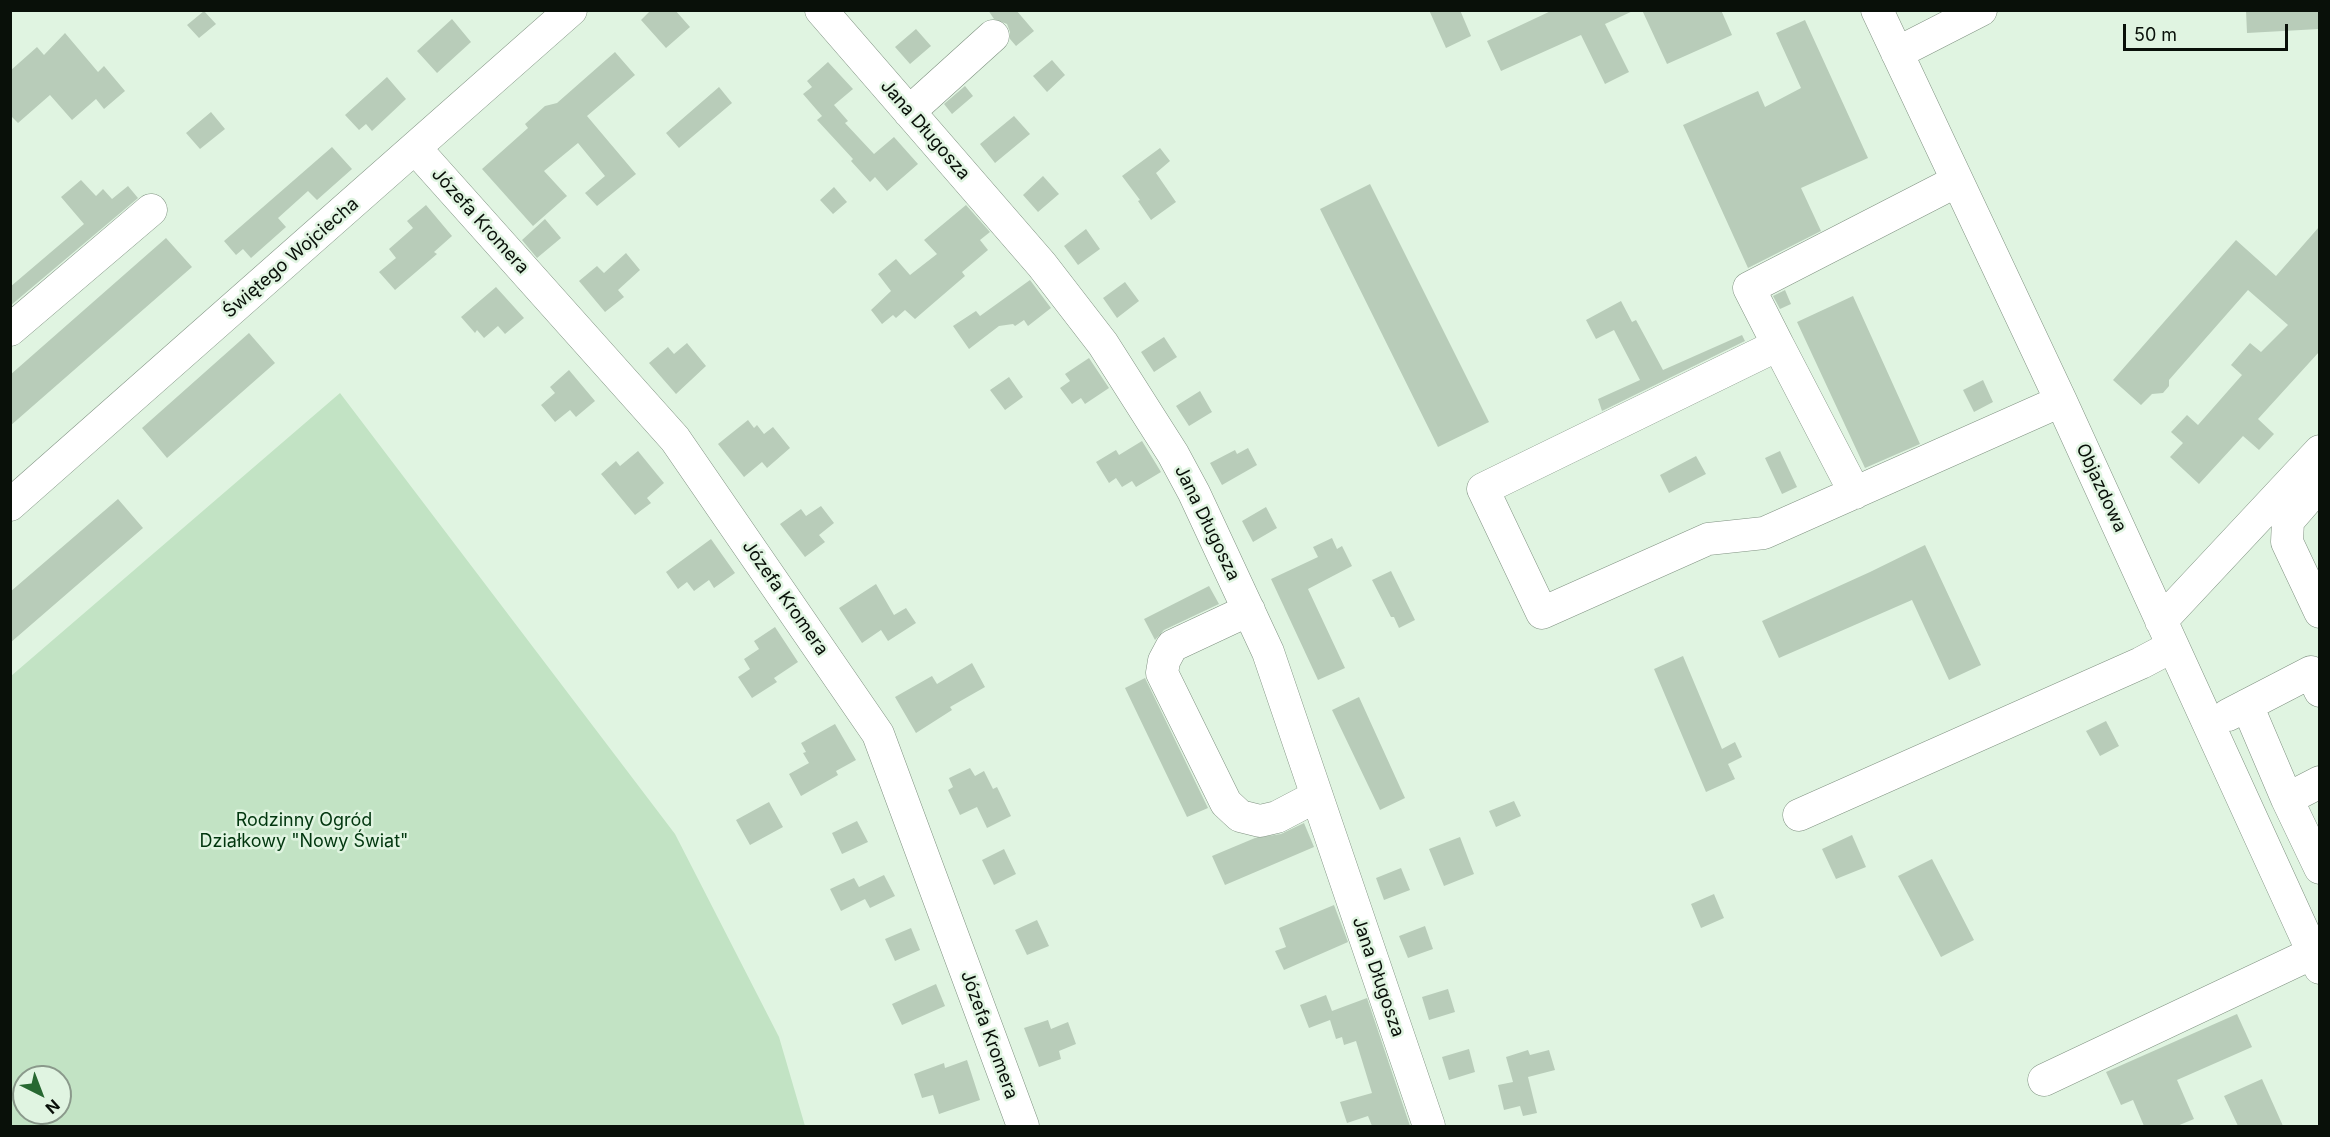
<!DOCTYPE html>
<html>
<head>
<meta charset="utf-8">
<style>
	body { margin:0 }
	#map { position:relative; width:2330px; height:1137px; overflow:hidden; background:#e0f4e1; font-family:Inter,sans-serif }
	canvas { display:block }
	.frame { position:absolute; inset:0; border:12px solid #091009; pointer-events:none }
	.north { position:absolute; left:12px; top:1065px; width:60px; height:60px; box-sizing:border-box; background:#e0f4e1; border:2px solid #8a998b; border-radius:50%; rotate:138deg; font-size:16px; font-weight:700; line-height:24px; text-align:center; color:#091009 }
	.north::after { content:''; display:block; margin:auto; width:21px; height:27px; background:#276831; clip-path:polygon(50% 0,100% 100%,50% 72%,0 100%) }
	.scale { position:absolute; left:2123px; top:24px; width:165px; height:27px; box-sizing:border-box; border:3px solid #091009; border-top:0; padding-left:8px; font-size:18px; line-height:21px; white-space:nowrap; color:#091009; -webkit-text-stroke:4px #e0f4e1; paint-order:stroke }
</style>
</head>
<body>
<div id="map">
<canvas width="2330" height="1137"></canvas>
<div class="frame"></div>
<div class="north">N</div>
<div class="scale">50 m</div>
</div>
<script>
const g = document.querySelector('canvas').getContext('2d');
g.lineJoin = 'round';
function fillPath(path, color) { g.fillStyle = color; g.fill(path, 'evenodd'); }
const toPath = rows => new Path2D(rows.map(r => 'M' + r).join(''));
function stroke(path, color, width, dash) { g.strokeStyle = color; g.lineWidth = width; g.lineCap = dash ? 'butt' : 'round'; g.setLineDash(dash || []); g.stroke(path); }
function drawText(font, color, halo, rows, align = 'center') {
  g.font = font + ' Inter,sans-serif'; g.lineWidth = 5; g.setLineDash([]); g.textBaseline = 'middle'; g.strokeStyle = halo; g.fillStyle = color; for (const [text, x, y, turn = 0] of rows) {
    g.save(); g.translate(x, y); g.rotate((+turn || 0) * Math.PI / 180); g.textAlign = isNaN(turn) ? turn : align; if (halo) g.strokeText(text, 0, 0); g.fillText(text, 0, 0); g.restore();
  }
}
fillPath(toPath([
	[340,393,675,834,779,1037,805,1126,11,1126,11,676],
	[24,1077,60,1077,60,1113,24,1113]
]), '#c2e3c4');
fillPath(toPath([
	[651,10,675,10,690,27,666,48,641,20],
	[988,10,1016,10,1034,31,1016,46,1010,39,1010,32,1007,24,994,19],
	[1429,10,1460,10,1471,36,1446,48],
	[1553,10,1635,10,1605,24,1629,72,1605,84,1581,35,1501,71,1487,41],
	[1642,10,1721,10,1732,35,1667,64],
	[2246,10,2319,10,2319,29,2247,33],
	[204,11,216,24,199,38,187,25],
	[452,19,471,42,437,73,417,51],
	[1805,20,1868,158,1801,188,1821,231,1748,268,1683,125,1758,91,1765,107,1801,88,1776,33],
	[916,29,931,46,910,64,895,47],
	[65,33,98,72,104,66,125,91,104,109,96,99,72,120,50,95,18,123,10,115,10,71,37,47,44,55],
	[615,52,635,75,587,116,636,174,597,206,585,193,605,176,578,143,544,171,567,196,533,226,482,169,528,128,525,124,545,106,557,103],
	[1052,60,1065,75,1047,92,1033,76],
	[828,62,853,89,834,105,848,121,845,123,874,154,894,137,918,164,887,191,875,177,870,182,851,161,853,159,817,120,822,116,803,94,812,87,807,81],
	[387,77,406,99,372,131,366,124,359,130,345,115],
	[965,86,973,96,952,114,944,104],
	[719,87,732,103,679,148,666,133],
	[211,112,225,129,200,149,186,133],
	[1014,116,1030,134,995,163,980,144],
	[332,147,352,169,317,200,308,191,278,218,286,227,251,258,243,249,236,255,224,241],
	[1160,148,1170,161,1156,173,1176,202,1151,220,1138,201,1140,200,1122,176],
	[1043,176,1059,194,1038,212,1023,195],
	[81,180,96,196,103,189,112,199,128,186,138,198,10,306,10,287,84,224,61,197],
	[1370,184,1489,422,1438,447,1320,209],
	[834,187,847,202,833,214,820,200],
	[426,205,452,236,434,252,437,254,395,290,379,272,396,258,389,249,413,228,407,221],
	[966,205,990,232,980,240,988,250,962,272,965,276,915,319,905,310,896,318,893,315,882,324,871,310,891,291,878,274,896,259,910,275,937,254,924,240],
	[545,219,561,238,537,258,522,240],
	[2319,227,2319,352,2258,419,2274,434,2259,450,2243,436,2199,484,2170,457,2183,443,2171,432,2187,415,2198,425,2242,375,2231,365,2250,343,2261,352,2288,325,2248,290,2169,380,2169,386,2163,393,2152,394,2141,405,2113,380,2236,240,2276,276],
	[1086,229,1100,249,1078,265,1064,246],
	[166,238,192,267,10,426,10,375],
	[626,253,640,270,618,290,624,297,605,312,579,281,597,266,604,273],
	[1030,280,1051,308,1028,326,1024,320,1015,326,1013,324,999,326,969,349,953,326,976,311,980,316],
	[1125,282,1139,301,1117,318,1103,298],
	[496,287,524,318,505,334,498,326,484,338,477,330,475,333,461,317],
	[1785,290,1791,304,1780,309,1773,296],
	[1853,296,1920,444,1865,468,1797,322],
	[1621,301,1632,322,1636,320,1663,370,1742,335,1745,341,1602,411,1598,399,1640,380,1614,330,1596,339,1586,320],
	[249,333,275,363,167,458,142,428],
	[1164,337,1177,357,1154,372,1141,352],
	[687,343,706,366,676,394,649,363,668,347,674,354],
	[1089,358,1109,388,1085,404,1081,398,1072,404,1060,388,1070,381,1065,374],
	[569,370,595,401,576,417,570,410,555,422,541,405,555,393,550,387],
	[1009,377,1023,397,1005,410,990,390],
	[1983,380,1993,402,1974,412,1963,390],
	[1200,391,1212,412,1189,426,1176,406],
	[748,420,754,428,757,425,764,434,773,427,790,448,767,468,762,462,744,477,718,444],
	[1142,441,1161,472,1136,487,1132,481,1122,487,1116,478,1109,483,1096,462,1116,450,1119,455],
	[1248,448,1257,465,1222,485,1210,463,1235,450,1237,454],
	[638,451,664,483,647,498,651,503,635,515,601,474,616,461,620,466],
	[1780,451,1797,487,1782,494,1765,458],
	[1696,456,1706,474,1669,493,1660,475],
	[118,499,143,528,10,643,10,592],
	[821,506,834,523,819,535,825,542,805,557,780,524,801,509,806,516],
	[1266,507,1277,528,1253,542,1242,521],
	[1332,538,1337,549,1342,546,1352,566,1308,589,1345,668,1318,680,1271,579,1318,557,1313,547],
	[711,539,735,573,714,588,709,580,694,591,687,582,678,589,666,572],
	[1925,545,1981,665,1949,680,1912,600,1779,658,1762,621,1870,572],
	[1391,571,1415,620,1399,628,1394,617,1391,617,1372,580],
	[876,584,894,615,906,608,916,623,888,641,881,630,862,643,839,608],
	[1209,586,1219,604,1164,630,1155,640,1144,619],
	[775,627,798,662,774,678,777,682,752,698,738,677,750,669,744,659,759,649,754,641],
	[1683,656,1722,749,1735,742,1742,757,1728,764,1735,779,1706,792,1654,669],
	[972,663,985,687,950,707,952,710,916,733,895,697,932,676,937,684],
	[1145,678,1208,808,1187,817,1125,688],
	[1359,697,1405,798,1380,810,1332,710],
	[2106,721,2119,746,2100,756,2086,731],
	[835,724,856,760,836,771,838,775,801,796,789,774,809,763,803,753,806,752,801,743],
	[970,768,975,776,984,771,993,789,997,787,1011,816,987,828,977,807,960,815,948,790,953,787,949,778],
	[1514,801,1521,816,1496,827,1489,811],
	[769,802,783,827,750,845,736,820],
	[857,821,868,842,842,854,832,833],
	[1304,823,1314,847,1225,885,1212,856,1255,838,1281,834],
	[1852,835,1866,867,1836,879,1822,849],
	[1460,837,1474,874,1444,886,1429,849],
	[1004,849,1016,874,994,885,982,860],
	[1932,859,1974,940,1941,957,1898,876],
	[1401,868,1410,890,1384,900,1376,878],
	[884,875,895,896,870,908,865,899,841,911,830,889,854,878,859,887],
	[1714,894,1724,918,1701,928,1691,904],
	[1334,905,1348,942,1284,970,1275,951,1286,947,1279,928],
	[1037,920,1049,946,1027,955,1015,930],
	[1425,926,1433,949,1408,958,1399,936],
	[911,928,920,950,895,961,885,939],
	[936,984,945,1006,902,1025,892,1004],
	[1448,989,1455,1012,1429,1020,1422,997],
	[1326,995,1332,1011,1367,998,1410,1126,1372,1126,1368,1116,1347,1123,1340,1102,1372,1093,1356,1041,1344,1045,1342,1037,1336,1039,1330,1020,1309,1028,1300,1005],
	[2237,1014,2252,1047,2177,1080,2194,1119,2177,1126,2144,1126,2133,1100,2121,1105,2106,1072],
	[1048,1020,1051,1029,1068,1022,1076,1044,1059,1051,1061,1059,1039,1067,1024,1028],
	[1469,1049,1475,1072,1449,1080,1442,1057],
	[1528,1050,1530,1055,1549,1050,1555,1070,1528,1077,1537,1113,1523,1116,1520,1106,1504,1110,1498,1085,1513,1082,1506,1057],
	[967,1060,980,1100,939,1114,933,1095,922,1098,914,1074,944,1063,945,1068],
	[2262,1079,2283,1126,2238,1126,2224,1096]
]), '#b8ccb9');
const minor = toPath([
	[821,10,1042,265,1103,344,1173,454,1194,493,1268,652,1429,1126],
	[1877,10,2061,401,2320,968],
	[1897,53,1981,10],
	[909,112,993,36],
	[415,148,675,439,878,734,1023,1126],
	[1957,181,1749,288,1778,345,1483,489,1542,613,1708,539,1764,533,2061,401],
	[10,330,151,210],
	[1778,345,1855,493],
	[2320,484,2288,521,2287,542,2320,612],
	[10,505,571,10],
	[1249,610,1172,646,1164,661,1162,673,1226,803,1240,816,1260,821,1277,817,1317,796],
	[2161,621,2320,451],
	[2247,705,2287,799,2320,782],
	[2228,715,2311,672,2320,691],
	[2287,799,2320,868],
	[1799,815,2141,663,2173,646],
	[2044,1080,2313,953]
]);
stroke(minor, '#7f9180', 33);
stroke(minor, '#fff', 32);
drawText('18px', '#091009', '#e0f4e1', [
	["Jana Długosza",925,130,49],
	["Józefa Kromera",480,221,48],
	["Świętego Wojciecha",291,258,-41],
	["Objazdowa",2101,488,65],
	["Jana Długosza",1207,523,64],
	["Józefa Kromera",785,598,55],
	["Jana Długosza",1378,977,71],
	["Józefa Kromera",989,1035,70]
]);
drawText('18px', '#01360e', '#e0f4e1', [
	["Rodzinny Ogród",304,821],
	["Działkowy \"Nowy Świat\"",304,842]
]);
</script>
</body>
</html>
